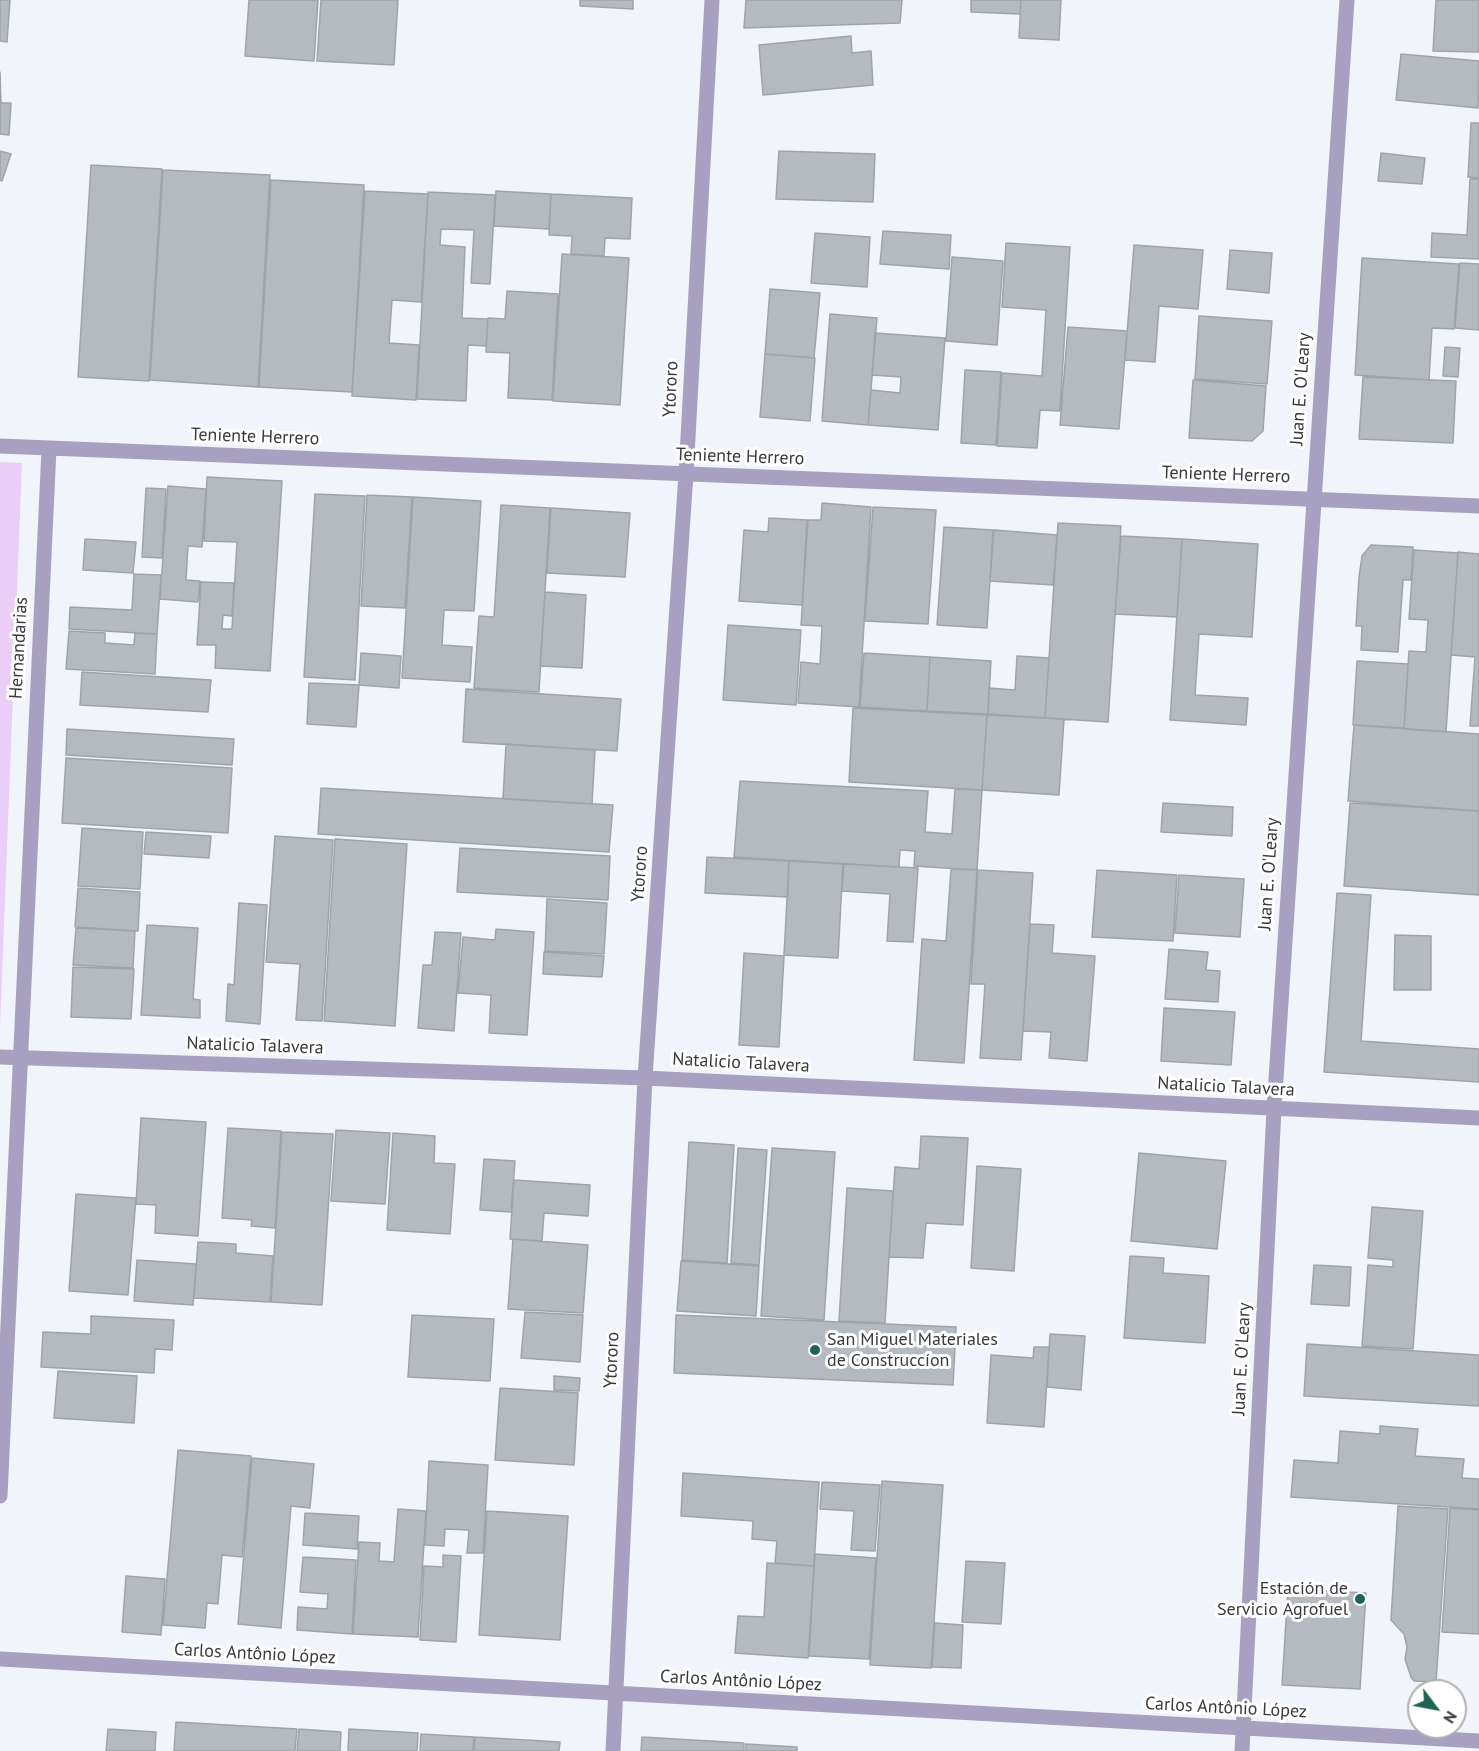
<!DOCTYPE html>
<html>
<head>
<meta charset="utf-8">
<style>
	body { margin:0 }
	#map { position:relative; width:1479px; height:1751px; overflow:hidden; background:#f2f4fc; font-family:"PT Sans",sans-serif }
	canvas { display:block }
	.north { position:absolute; left:1407px; top:1679px; width:60px; height:60px; box-sizing:border-box; background:#fff; border:2px solid #b0b0b1; border-radius:50%; rotate:122deg; font-size:16px; font-weight:700; line-height:24px; text-align:center; color:#39393c }
	.north::after { content:''; display:block; margin:auto; width:21px; height:27px; background:#1f6355; clip-path:polygon(50% 0,100% 100%,50% 72%,0 100%) }
</style>
</head>
<body>
<div id="map">
<canvas width="1479" height="1751"></canvas>
<div class="north">N</div>
</div>
<script>
const g = document.querySelector('canvas').getContext('2d');
g.lineJoin = 'round';
function fillPath(path, color) { g.fillStyle = color; g.fill(path, 'evenodd'); }
const toPath = rows => new Path2D(rows.map(r => 'M' + r).join(''));
function stroke(path, color, width, dash) { g.strokeStyle = color; g.lineWidth = width; g.lineCap = dash ? 'butt' : 'round'; g.setLineDash(dash || []); g.stroke(path); }
function drawText(font, color, halo, rows, align = 'center') {
  g.font = font + ' "PT Sans",sans-serif'; g.lineWidth = 6; g.setLineDash([]); g.textBaseline = 'middle'; g.strokeStyle = halo; g.fillStyle = color; for (const [text, x, y, turn = 0] of rows) {
    g.save(); g.translate(x, y); g.rotate((+turn || 0) * Math.PI / 180); g.textAlign = isNaN(turn) ? turn : align; if (halo) g.strokeText(text, 0, 0); g.fillText(text, 0, 0); g.restore();
  }
}
fillPath(toPath([
	[0,462,22,463,0,1027]
]), '#ebcef7');
const building = toPath([
	[0,0,10,0,7,42,0,41,0,0],
	[249,0,318,0,314,61,245,56,249,0],
	[321,0,398,0,394,65,317,61,321,0],
	[580,0,633,0,633,9,580,6,580,0],
	[746,0,902,0,900,23,744,28,746,0],
	[971,0,1021,0,1020,14,971,12,971,0],
	[1021,0,1061,0,1059,40,1019,38,1021,0],
	[1436,0,1479,0,1479,52,1433,51,1436,0],
	[851,36,852,53,871,51,873,85,763,95,759,45,851,36],
	[1401,54,1479,61,1478,108,1396,100,1401,54],
	[0,72,1,103,11,103,9,135,0,134,0,72],
	[1471,123,1479,123,1479,178,1468,177,1471,123],
	[0,151,11,154,2,181,0,180,0,151],
	[779,151,875,154,873,202,776,199,779,151],
	[1381,153,1425,158,1422,184,1378,181,1381,153],
	[91,165,162,169,149,381,78,377,91,165],
	[163,170,270,175,258,387,150,380,163,170],
	[1470,179,1479,179,1479,259,1431,257,1432,233,1467,235,1470,179],
	[271,180,364,185,352,392,259,387,271,180],
	[365,191,428,194,421,302,392,300,389,343,419,345,416,400,352,396,365,191],
	[496,191,551,194,549,229,494,226,496,191],
	[428,192,495,195,490,284,471,283,474,230,441,229,440,245,465,247,462,318,488,319,486,346,468,345,466,401,417,399,428,192],
	[551,194,632,198,630,239,605,238,604,256,571,254,572,236,549,235,551,194],
	[883,231,951,235,949,269,880,264,883,231],
	[815,233,870,237,867,287,811,283,815,233],
	[1006,243,1070,247,1060,411,1040,410,1037,448,997,446,1002,373,1042,376,1046,310,1002,307,1006,243],
	[1134,245,1203,250,1198,309,1159,306,1155,362,1125,360,1134,245],
	[1230,250,1272,253,1269,293,1227,289,1230,250],
	[562,254,629,258,620,405,553,401,562,254],
	[952,257,1003,261,997,345,946,341,952,257],
	[1362,258,1459,264,1454,329,1432,328,1429,380,1355,375,1362,258],
	[1460,263,1479,264,1479,330,1455,328,1460,263],
	[770,289,820,293,814,358,765,354,770,289],
	[507,291,558,294,552,400,508,398,510,353,486,352,488,318,505,319,507,291],
	[830,314,877,318,868,425,822,421,830,314],
	[1199,316,1272,321,1267,384,1195,379,1199,316],
	[1068,327,1127,331,1119,429,1060,425,1068,327],
	[875,333,945,338,938,430,868,425,871,390,900,393,901,377,872,375,875,333],
	[1445,347,1460,348,1458,377,1443,376,1445,347],
	[765,354,815,358,810,421,760,417,765,354],
	[965,370,1001,372,996,445,961,443,965,370],
	[1363,377,1456,381,1453,443,1359,439,1363,377],
	[1193,380,1266,386,1263,431,1252,441,1189,438,1193,380],
	[207,477,282,481,270,671,215,668,216,645,197,645,201,582,234,583,232,616,223,615,222,629,232,629,237,542,204,541,207,477],
	[168,486,206,489,202,547,188,546,186,580,200,581,198,602,160,599,168,486],
	[146,488,166,489,162,558,142,557,146,488],
	[315,494,365,496,355,680,304,677,315,494],
	[367,495,412,497,405,608,361,606,367,495],
	[413,497,481,501,474,611,444,610,442,645,472,647,470,682,402,678,413,497],
	[822,503,871,507,859,707,798,703,801,662,820,664,822,626,801,625,808,520,821,520,822,503],
	[501,505,550,508,539,692,474,688,479,616,494,617,501,505],
	[873,507,936,510,928,624,865,621,873,507],
	[551,508,630,513,625,577,547,573,551,508],
	[769,518,807,520,802,605,739,601,744,530,768,532,769,518],
	[1058,523,1121,526,1108,722,1045,718,1058,523],
	[944,527,993,530,987,628,937,625,944,527],
	[994,530,1057,535,1053,585,990,581,994,530],
	[1121,536,1182,539,1177,617,1115,614,1121,536],
	[85,539,136,542,133,573,83,570,85,539],
	[1182,539,1258,544,1252,637,1199,634,1195,695,1248,698,1246,725,1170,720,1182,539],
	[1371,545,1413,547,1411,580,1403,580,1398,652,1361,650,1362,626,1356,626,1359,577,1362,556,1371,545],
	[1414,550,1458,553,1446,732,1404,729,1409,651,1426,652,1428,620,1409,619,1414,550],
	[1458,552,1479,554,1479,726,1470,726,1475,657,1451,655,1458,552],
	[134,574,161,575,157,634,69,629,70,607,132,610,134,574],
	[545,592,586,595,582,668,540,666,545,592],
	[728,625,801,630,796,705,723,700,728,625],
	[69,631,105,633,105,643,134,645,135,633,157,634,155,674,66,669,69,631],
	[361,653,401,656,399,688,359,685,361,653],
	[864,653,930,657,927,711,860,707,864,653],
	[1017,656,1049,658,1045,718,988,714,989,688,1015,690,1017,656],
	[930,657,991,661,988,714,927,711,930,657],
	[1357,661,1408,664,1404,728,1353,725,1357,661],
	[82,672,211,680,208,712,80,705,82,672],
	[309,683,359,685,356,727,307,724,309,683],
	[466,689,621,699,617,751,463,742,466,689],
	[853,708,987,715,982,790,849,782,853,708],
	[987,715,1064,719,1059,795,982,790,987,715],
	[1354,725,1479,734,1479,811,1348,801,1354,725],
	[67,729,234,739,232,765,66,755,67,729],
	[506,744,595,750,592,804,503,799,506,744],
	[66,758,232,768,228,833,62,823,66,758],
	[740,781,928,791,925,832,952,834,955,789,982,790,977,870,914,866,915,851,900,850,899,867,734,857,740,781],
	[321,788,613,805,609,852,318,834,321,788],
	[1163,803,1233,807,1232,836,1161,832,1163,803],
	[1350,803,1479,811,1479,895,1344,886,1350,803],
	[82,828,143,832,140,889,78,886,82,828],
	[146,832,211,836,209,858,144,854,146,832],
	[275,836,333,840,322,1021,296,1020,300,964,266,962,275,836],
	[335,839,407,844,395,1026,324,1021,335,839],
	[460,848,610,856,608,900,457,892,460,848],
	[707,857,789,861,788,897,705,893,707,857],
	[789,861,843,864,838,958,784,955,789,861],
	[844,864,918,868,913,942,887,941,890,894,842,891,844,864],
	[951,869,977,870,964,1063,914,1060,922,939,946,941,951,869],
	[978,870,1033,873,1021,1060,980,1058,985,984,971,984,978,870],
	[1097,870,1177,875,1173,941,1092,937,1097,870],
	[1179,875,1244,879,1240,937,1175,933,1179,875],
	[78,888,140,892,138,931,75,927,78,888],
	[1337,893,1371,895,1361,1041,1479,1049,1479,1082,1324,1072,1337,893],
	[547,899,607,903,604,954,545,951,547,899],
	[239,903,267,905,260,1024,226,1021,228,984,234,985,239,903],
	[1030,924,1054,925,1052,953,1095,956,1087,1061,1049,1058,1051,1032,1023,1031,1030,924],
	[147,925,198,928,193,999,200,1000,200,1018,141,1015,147,925],
	[76,928,135,931,133,968,73,965,76,928],
	[496,929,534,932,527,1035,489,1033,491,995,458,993,463,937,495,940,496,929],
	[435,932,461,933,454,1031,418,1028,423,965,432,965,435,932],
	[1395,935,1431,936,1431,990,1394,990,1395,935],
	[1169,949,1208,952,1206,970,1220,971,1218,1002,1165,999,1169,949],
	[544,952,604,956,602,977,543,974,544,952],
	[744,953,784,956,779,1047,739,1045,744,953],
	[73,967,134,969,131,1019,71,1017,73,967],
	[1164,1008,1235,1012,1231,1065,1161,1061,1164,1008],
	[141,1118,206,1122,198,1236,155,1233,156,1205,136,1204,141,1118],
	[228,1128,281,1131,275,1228,251,1226,252,1220,222,1218,228,1128],
	[336,1130,390,1133,385,1204,331,1201,336,1130],
	[282,1132,333,1134,322,1305,271,1302,282,1132],
	[393,1133,435,1136,434,1163,455,1164,450,1234,387,1230,393,1133],
	[921,1136,968,1138,963,1225,926,1223,923,1258,889,1257,895,1167,919,1169,921,1136],
	[689,1142,734,1145,727,1263,682,1260,689,1142],
	[738,1148,767,1150,759,1265,731,1263,738,1148],
	[772,1148,835,1152,824,1320,761,1316,772,1148],
	[1139,1153,1226,1161,1217,1249,1131,1241,1139,1153],
	[484,1159,515,1161,511,1212,480,1210,484,1159],
	[977,1166,1021,1169,1014,1271,971,1268,977,1166],
	[514,1180,590,1185,588,1216,544,1213,542,1241,510,1239,514,1180],
	[847,1188,893,1191,885,1323,839,1321,847,1188],
	[76,1194,136,1198,128,1295,69,1291,76,1194],
	[1372,1207,1423,1211,1413,1349,1362,1346,1368,1265,1393,1267,1393,1260,1368,1258,1372,1207],
	[513,1239,588,1245,583,1313,508,1309,513,1239],
	[198,1242,236,1244,236,1253,273,1256,270,1302,194,1298,198,1242],
	[1130,1256,1164,1258,1163,1273,1209,1276,1205,1343,1124,1338,1130,1256],
	[137,1260,196,1264,193,1305,134,1301,137,1260],
	[681,1261,759,1266,756,1316,677,1311,681,1261],
	[1314,1265,1351,1267,1349,1306,1311,1304,1314,1265],
	[525,1312,583,1315,580,1362,521,1358,525,1312],
	[412,1315,494,1319,490,1381,408,1377,412,1315],
	[676,1315,956,1327,953,1385,674,1373,676,1315],
	[91,1316,174,1320,172,1350,155,1349,154,1373,41,1367,43,1332,91,1334,91,1316],
	[1050,1334,1085,1336,1081,1390,1047,1387,1050,1334],
	[1307,1344,1479,1355,1479,1406,1304,1396,1307,1344],
	[1034,1347,1049,1347,1044,1427,987,1423,991,1355,1033,1358,1034,1347],
	[58,1371,137,1376,134,1423,54,1418,58,1371],
	[554,1376,580,1378,579,1391,554,1390,554,1376],
	[500,1388,578,1393,574,1465,495,1460,500,1388],
	[1380,1426,1418,1429,1415,1456,1464,1459,1462,1478,1479,1479,1479,1509,1291,1497,1294,1460,1338,1463,1340,1431,1380,1434,1380,1426],
	[178,1450,251,1456,242,1557,222,1555,218,1604,207,1603,205,1628,163,1625,178,1450],
	[252,1458,314,1464,310,1508,291,1506,281,1628,238,1624,252,1458],
	[429,1461,488,1465,483,1553,467,1553,469,1530,445,1529,444,1546,425,1545,429,1461],
	[683,1473,819,1482,814,1566,775,1563,777,1541,752,1539,753,1521,681,1516,683,1473],
	[882,1481,943,1485,931,1668,870,1665,882,1481],
	[822,1482,880,1485,875,1551,851,1550,854,1511,820,1509,822,1482],
	[1398,1506,1448,1509,1436,1682,1414,1681,1411,1677,1405,1659,1407,1647,1404,1634,1391,1620,1398,1506],
	[1450,1508,1479,1510,1479,1634,1442,1632,1450,1508],
	[398,1509,426,1511,418,1637,353,1634,359,1542,380,1543,379,1561,394,1562,398,1509],
	[487,1511,568,1516,560,1640,479,1635,487,1511],
	[305,1513,359,1516,357,1549,303,1545,305,1513],
	[815,1554,876,1558,869,1659,809,1656,815,1554],
	[443,1555,461,1556,456,1642,420,1640,424,1566,443,1567,443,1555],
	[303,1557,356,1560,352,1634,297,1630,298,1607,327,1609,328,1594,300,1592,303,1557],
	[966,1561,1005,1563,1001,1624,962,1622,966,1561],
	[767,1563,814,1566,808,1658,735,1653,738,1616,764,1617,767,1563],
	[126,1576,165,1579,161,1635,122,1632,126,1576],
	[1288,1589,1366,1593,1360,1689,1282,1685,1288,1589],
	[935,1623,963,1625,961,1668,932,1667,935,1623],
	[176,1722,297,1729,295,1751,174,1751,176,1722],
	[108,1729,156,1732,155,1751,106,1751,108,1729],
	[299,1729,341,1732,340,1751,297,1751,299,1729],
	[349,1729,418,1733,417,1751,348,1751,349,1729],
	[421,1734,474,1737,473,1751,420,1751,421,1734],
	[475,1737,560,1742,559,1751,474,1751,475,1737],
	[642,1737,744,1743,744,1751,641,1751,642,1737],
	[746,1744,797,1747,797,1751,746,1751,746,1744]
]);
fillPath(building, '#b5bac0');
stroke(building, '#9fa4aa', 1.5);
stroke(toPath([
	[0,446,1479,506],
	[0,1057,645,1078,1479,1118],
	[0,1496,49,449],
	[0,1659,1479,1741],
	[613,1751,645,1078,686,474,712,0],
	[1242,1751,1274,1109,1347,0]
]), '#a7a0c1', 15);
for (const [x, y, r, color] of [
	[815,1350,6,"#1f6355"],
	[1360,1599,6,"#1f6355"]
]) { const dot = new Path2D(); dot.arc(x, y, r, 0, 2 * Math.PI); g.fillStyle = color; g.fill(dot); stroke(dot, '#fff', 2); }
drawText('18px', '#39393c', '#fff', [
	["Ytororo",671,389,-87],
	["Juan E. O'Leary",1301,389,-86],
	["Teniente Herrero",255,437,2],
	["Teniente Herrero",740,457,2],
	["Teniente Herrero",1226,475,2],
	["Hernandarias",19,648,-87],
	["Ytororo",640,874,-86],
	["Juan E. O'Leary",1269,874,-86],
	["Natalicio Talavera",255,1046,2],
	["Natalicio Talavera",741,1063,3],
	["Natalicio Talavera",1226,1087,3],
	["Juan E. O'Leary",1242,1359,-87],
	["Ytororo",612,1360,-87],
	["Carlos Antônio López",255,1654,3],
	["Carlos Antônio López",741,1681,3],
	["Carlos Antônio López",1226,1708,3]
]);
drawText('18px', '#39393c', '#fff', [
	["San Miguel Materiales",827,1340],
	["de Construccíon",827,1361],
	["Estación de",1348,1589,"right"],
	["Servicio Agrofuel",1348,1610,"right"]
], 'left');
</script>
</body>
</html>
